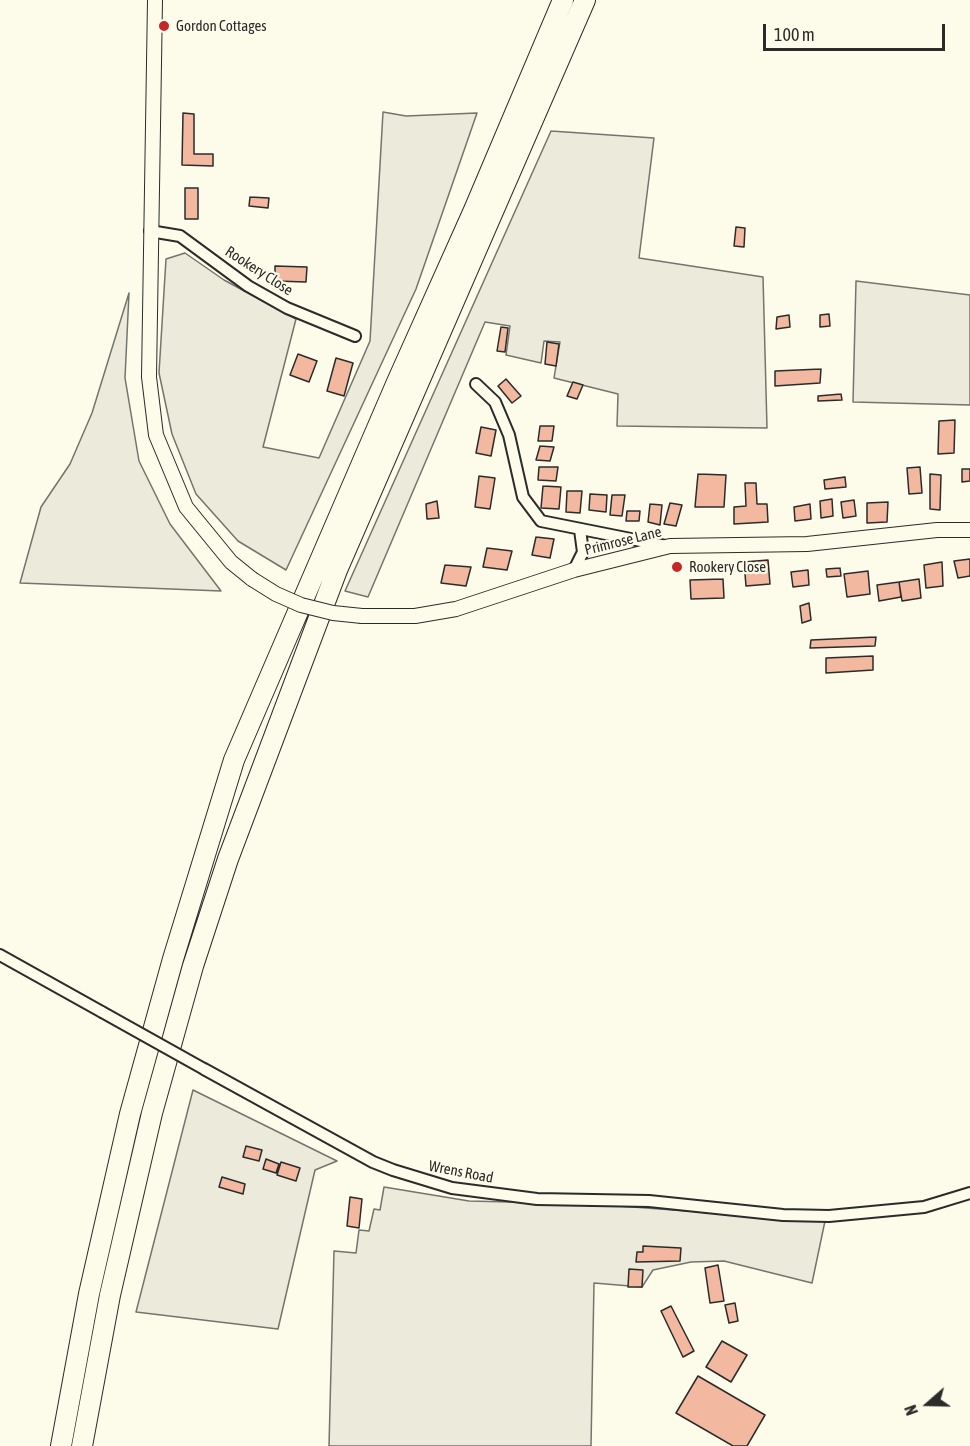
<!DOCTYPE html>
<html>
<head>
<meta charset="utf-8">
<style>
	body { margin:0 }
	#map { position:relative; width:970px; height:1446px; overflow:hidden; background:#fdfbea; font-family:"Asap Condensed",sans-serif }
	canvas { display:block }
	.north { position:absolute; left:898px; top:1374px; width:60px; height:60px; -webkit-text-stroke:4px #fdfbea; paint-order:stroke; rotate:250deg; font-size:16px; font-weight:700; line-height:24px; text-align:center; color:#2b2b2b }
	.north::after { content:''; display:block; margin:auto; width:21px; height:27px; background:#2b2b2b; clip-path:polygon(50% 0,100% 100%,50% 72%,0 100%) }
	.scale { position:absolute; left:763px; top:24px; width:182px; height:27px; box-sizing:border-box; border:3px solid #2b2b2b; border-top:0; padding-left:8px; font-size:18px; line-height:21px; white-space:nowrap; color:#2b2b2b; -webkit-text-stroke:4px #fdfbea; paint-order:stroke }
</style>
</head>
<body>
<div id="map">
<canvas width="970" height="1446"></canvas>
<div class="north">N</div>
<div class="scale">100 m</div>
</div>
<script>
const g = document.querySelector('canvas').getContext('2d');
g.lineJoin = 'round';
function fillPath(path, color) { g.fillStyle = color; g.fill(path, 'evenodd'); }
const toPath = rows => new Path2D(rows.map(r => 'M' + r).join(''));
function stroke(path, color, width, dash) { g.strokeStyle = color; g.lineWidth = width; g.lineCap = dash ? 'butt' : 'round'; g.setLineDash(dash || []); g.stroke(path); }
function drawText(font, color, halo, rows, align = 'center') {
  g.font = font + ' "Asap Condensed",sans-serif'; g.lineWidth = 4.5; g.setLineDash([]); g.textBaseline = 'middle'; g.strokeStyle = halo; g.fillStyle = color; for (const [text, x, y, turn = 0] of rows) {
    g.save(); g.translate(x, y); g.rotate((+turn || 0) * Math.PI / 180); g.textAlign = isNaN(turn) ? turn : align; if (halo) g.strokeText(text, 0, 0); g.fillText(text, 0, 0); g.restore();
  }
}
const green = toPath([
	[383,112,406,116,477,113,416,289,286,570,238,541,196,494,172,434,159,373,166,259,185,253,224,280,296,319,263,447,319,458,370,341,383,112],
	[551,131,654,138,639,258,763,277,767,428,617,426,618,394,554,378,560,342,544,341,541,363,506,355,510,326,485,322,368,597,345,591,551,131],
	[856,281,970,295,970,405,853,402,856,281],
	[129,293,125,378,139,461,170,524,221,591,20,583,41,507,70,464,92,413,129,293],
	[193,1090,337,1161,315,1170,278,1329,136,1312,193,1090],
	[384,1187,469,1201,591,1204,825,1221,812,1283,724,1261,691,1262,653,1270,642,1287,594,1283,591,1446,329,1446,334,1251,356,1253,359,1230,369,1231,374,1209,380,1210,384,1187]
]);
fillPath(green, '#ecebdb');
stroke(green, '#74746e', 1.5);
const building = toPath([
	[183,113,194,114,194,154,213,154,213,166,182,165,183,113],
	[185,188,198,188,198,219,185,219,185,188],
	[250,197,269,198,268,208,249,206,250,197],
	[736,227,745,228,744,247,734,246,736,227],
	[275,266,307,267,306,282,275,281,275,266],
	[829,314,830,326,820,327,820,315,829,314],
	[789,315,790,327,776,329,777,317,789,315],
	[501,327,508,328,505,352,497,351,501,327],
	[547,342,559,344,556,366,545,364,547,342],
	[298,354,317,361,309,382,290,375,298,354],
	[336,358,353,363,344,396,327,391,336,358],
	[821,369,820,383,775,386,775,371,821,369],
	[506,379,521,396,512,403,498,386,506,379],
	[573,382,583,385,577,399,567,396,573,382],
	[841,394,842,400,818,401,818,396,841,394],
	[955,420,954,453,938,454,939,421,955,420],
	[540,426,554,426,552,441,538,441,540,426],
	[481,427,496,430,491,456,476,453,481,427],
	[540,446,554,447,550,461,536,460,540,446],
	[539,467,558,467,556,481,538,480,539,467],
	[920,467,922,493,909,494,907,468,920,467],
	[962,469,970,469,970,481,962,482,962,469],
	[698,474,726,475,724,507,695,507,698,474],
	[930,474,941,475,940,510,930,509,930,474],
	[479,476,495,478,490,509,475,507,479,476],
	[845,477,846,487,825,489,824,480,845,477],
	[745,483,756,483,757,504,767,504,768,522,734,524,734,507,746,506,745,483],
	[543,486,561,487,559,509,541,508,543,486],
	[567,491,582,491,580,513,566,512,567,491],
	[590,494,607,495,606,512,589,510,590,494],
	[612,495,625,495,622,516,610,515,612,495],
	[832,499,833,516,821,518,820,501,832,499],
	[854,500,856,516,843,518,841,502,854,500],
	[437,501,439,518,427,519,426,504,437,501],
	[888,502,887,522,867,523,867,503,888,502],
	[670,503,682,505,676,526,664,524,670,503],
	[650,504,662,505,660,525,648,522,650,504],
	[810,504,811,519,795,521,794,507,810,504],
	[627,511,640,511,639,521,626,521,627,511],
	[536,537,554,539,550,558,532,555,536,537],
	[487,548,512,551,507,570,483,567,487,548],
	[970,559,970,576,958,578,954,561,970,559],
	[768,560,770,584,746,586,744,562,768,560],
	[942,562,943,586,926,588,924,565,942,562],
	[445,565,471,567,466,586,441,583,445,565],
	[840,568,841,576,827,577,826,569,840,568],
	[808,570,809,585,793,587,791,572,808,570],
	[868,571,870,594,847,597,844,574,868,571],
	[723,579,724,598,691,599,690,580,723,579],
	[919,579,921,598,902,601,899,582,919,579],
	[899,582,901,597,879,601,877,585,899,582],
	[809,603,811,620,802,623,800,606,809,603],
	[876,637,875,646,810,648,811,640,876,637],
	[873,656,873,670,826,673,826,658,873,656],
	[246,1146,262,1150,259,1161,243,1157,246,1146],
	[266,1159,279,1164,276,1173,263,1169,266,1159],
	[281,1162,300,1168,296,1181,277,1175,281,1162],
	[222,1177,245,1184,243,1194,219,1187,222,1177],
	[350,1197,362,1199,359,1228,347,1226,350,1197],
	[643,1246,681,1248,680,1261,636,1262,637,1252,643,1252,643,1246],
	[718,1265,724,1301,710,1303,705,1268,718,1265],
	[629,1269,643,1270,642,1287,628,1287,629,1269],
	[735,1303,738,1321,729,1323,725,1305,735,1303],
	[671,1306,694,1351,683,1357,661,1311,671,1306],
	[722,1341,747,1355,731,1382,706,1367,722,1341],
	[698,1376,765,1415,747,1446,733,1446,676,1413,698,1376]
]);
fillPath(building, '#f2b8a0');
stroke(building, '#2b2b2b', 1.5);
const minor = toPath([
	[150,231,180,236,248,286,287,308,355,336],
	[476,384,495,402,509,435,523,497,541,521,666,546],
	[574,570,583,552,580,530],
	[0,955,102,1012],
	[204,1069,373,1162,393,1170,452,1188,537,1199,649,1201,783,1215,829,1216,924,1207,970,1193]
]);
const tertiary = toPath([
	[155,0,149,377,156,435,186,507,231,562,252,579],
	[362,616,415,616,456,609,574,570,670,546,807,544,937,530,970,530]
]);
const motorway = toPath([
	[61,1446,89,1294,130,1114,173,959,234,760,397,382,474,210,563,0],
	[82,1446,110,1295,152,1113,193,966,228,859,337,570,585,0]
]);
stroke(minor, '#2b2b2b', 14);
stroke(tertiary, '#2b2b2b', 16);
stroke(motorway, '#2b2b2b', 22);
stroke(minor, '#fdfbea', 10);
stroke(tertiary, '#fdfbea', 14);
stroke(motorway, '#fdfbea', 20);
const minorBridge = toPath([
	[102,1012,204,1069]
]);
const tertiaryBridge = toPath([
	[252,579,276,594,301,605,333,613,362,616]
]);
stroke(minorBridge, '#2b2b2b', 14, []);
stroke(tertiaryBridge, '#2b2b2b', 16, []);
stroke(minorBridge, '#fdfbea', 10);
stroke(tertiaryBridge, '#fdfbea', 14);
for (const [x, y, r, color] of [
	[164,26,6,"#c62828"],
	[677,567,6,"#c62828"]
]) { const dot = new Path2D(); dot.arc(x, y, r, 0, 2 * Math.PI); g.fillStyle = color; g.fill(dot); stroke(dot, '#fdfbea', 2); }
drawText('15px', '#2b2b2b', '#fdfbea', [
	["Gordon Cottages",176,26],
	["Rookery Close",689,567]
], 'left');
drawText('15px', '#2b2b2b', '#fdfbea', [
	["Rookery Close",259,271,33],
	["Primrose Lane",623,541,-14],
	["Wrens Road",461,1172,11]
]);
</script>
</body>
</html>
